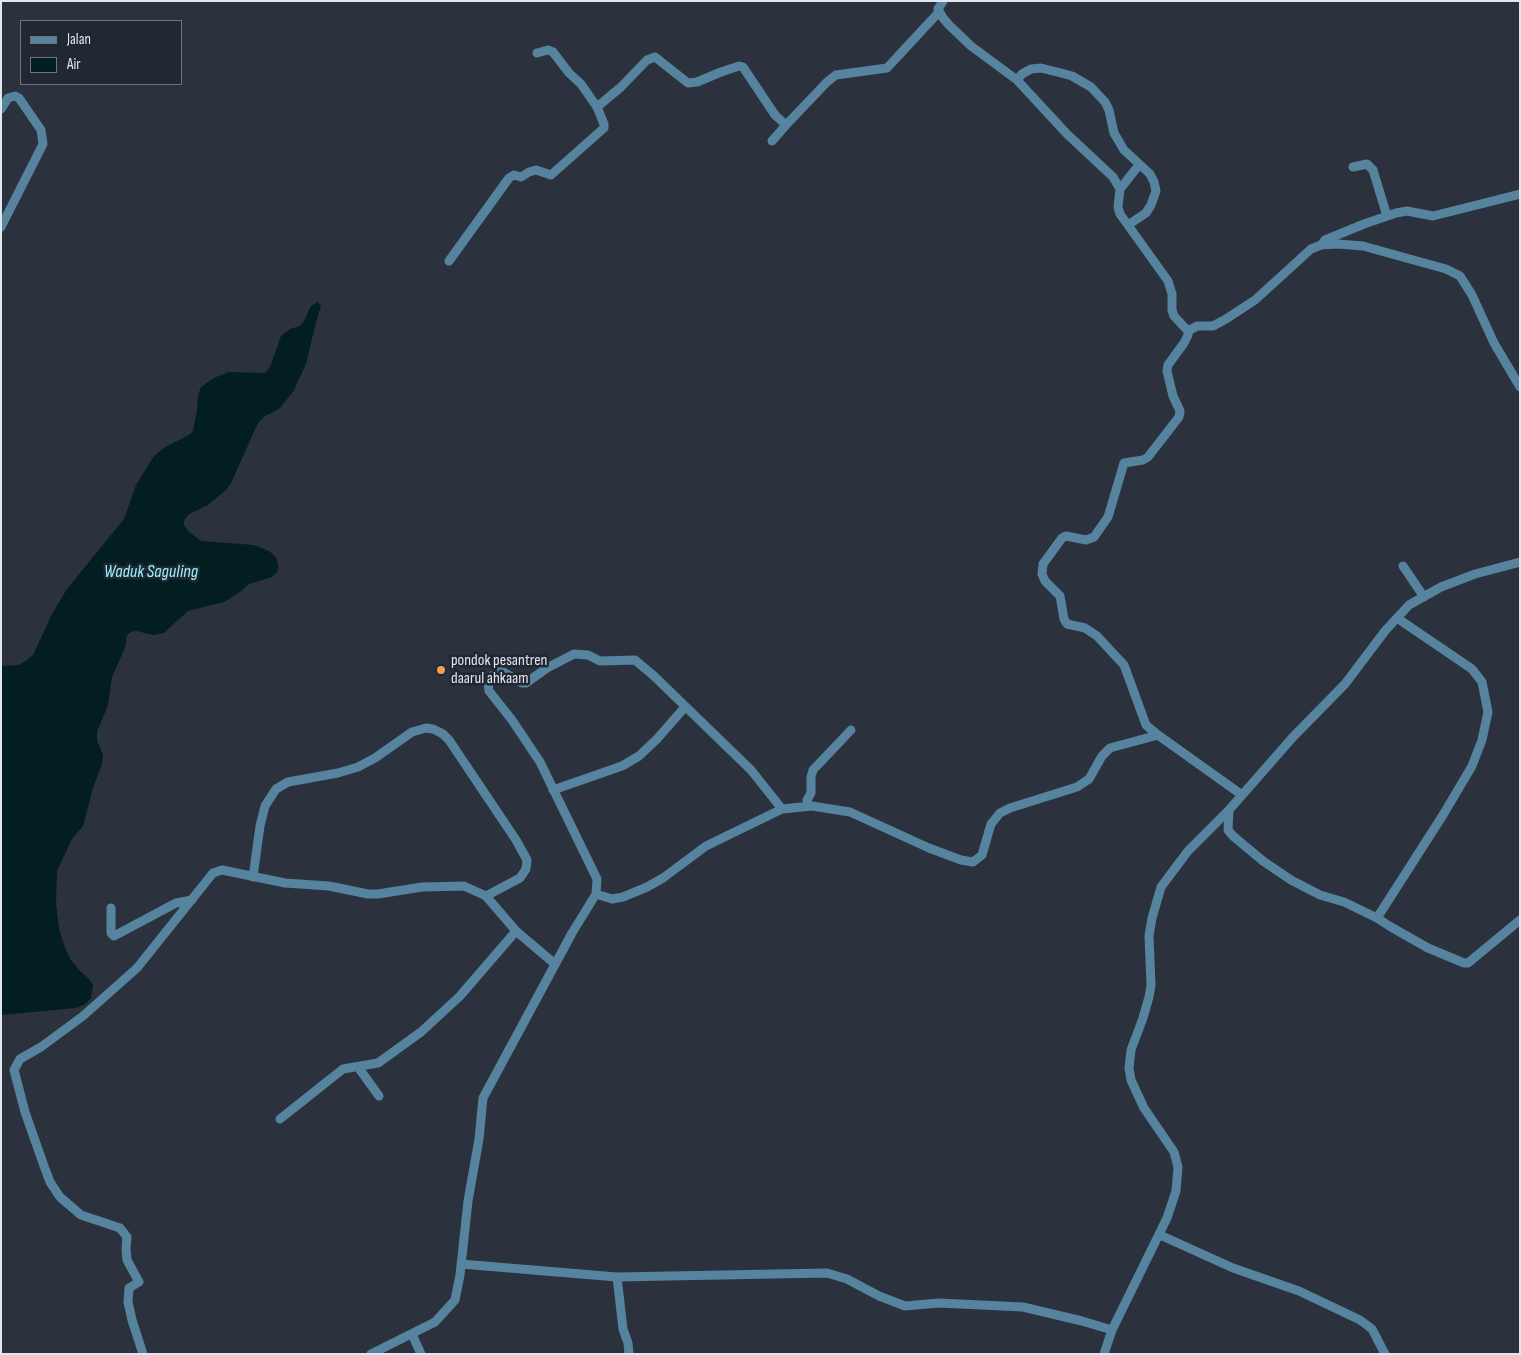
<!DOCTYPE html>
<html>
<head>
<meta charset="utf-8">
<style>
	body { margin:0 }
	#map { position:relative; width:1521px; height:1355px; overflow:hidden; background:#2b313d; font-family:"Sofia Sans Condensed",sans-serif }
	canvas { display:block }
	.frame { position:absolute; inset:0; border:2px solid #e2e6ee; pointer-events:none }
	.legend { position:absolute; left:20px; top:20px; width:162px; height:65px; box-sizing:border-box; background:#212733; border:1px solid #6e737e; margin:0; padding:6px 9px; list-style:none; font-size:15px; color:#e2e6ee }
	.legend li { display:flex; align-items:center; gap:10px; height:25px }
	.legend b { width:25px; border:1px solid #6e737e }
</style>
</head>
<body>
<div id="map">
<canvas width="1521" height="1355"></canvas>
<div class="frame"></div>
<ul class="legend">
<li><b style="height:6px;background:#56839e"></b>Jalan</li>
<li><b style="height:14px;background:#031e20"></b>Air</li>
</ul>
</div>
<script>
const g = document.querySelector('canvas').getContext('2d');
g.lineJoin = 'round';
function fillPath(path, color) { g.fillStyle = color; g.fill(path, 'evenodd'); }
const toPath = rows => new Path2D(rows.map(r => 'M' + r).join(''));
function stroke(path, color, width, dash) { g.strokeStyle = color; g.lineWidth = width; g.lineCap = dash ? 'butt' : 'round'; g.setLineDash(dash || []); g.stroke(path); }
function drawText(font, color, halo, rows, align = 'center') {
  g.font = font + ' "Sofia Sans Condensed",sans-serif'; g.lineWidth = 5; g.setLineDash([]); g.textBaseline = 'middle'; g.strokeStyle = halo; g.fillStyle = color; for (const [text, x, y, turn = 0] of rows) {
    g.save(); g.translate(x, y); g.rotate((+turn || 0) * Math.PI / 180); g.textAlign = isNaN(turn) ? turn : align; if (halo) g.strokeText(text, 0, 0); g.fillText(text, 0, 0); g.restore();
  }
}
fillPath(toPath([
	[318,302,321,306,320,309,316,322,306,364,293,392,279,409,265,416,258,423,231,483,226,490,208,505,189,514,184,520,184,525,188,531,201,541,254,545,269,551,276,557,278,565,278,571,272,577,249,584,240,592,224,602,188,611,164,633,154,635,136,631,131,632,127,635,125,648,112,677,108,705,97,732,97,740,103,755,102,764,93,788,83,826,72,839,57,871,56,904,59,929,64,945,70,959,79,970,88,978,93,985,91,998,84,1005,75,1008,1,1015,1,666,18,665,26,661,33,655,52,614,67,589,124,519,136,485,154,456,165,447,189,435,193,431,197,410,198,395,201,387,214,378,229,372,265,373,270,367,281,336,290,329,300,326,303,323,311,306]
]), '#031e20');
stroke(toPath([
	[943,1,938,9,943,18,949,25,971,46,1017,80,1067,134,1113,177,1120,189,1118,207,1120,214,1168,281,1172,294,1172,310,1174,316,1188,331],
	[1017,80,1022,74,1031,69,1041,68,1061,73,1072,76,1091,87,1105,102,1109,110,1114,133,1124,150,1150,174,1154,182,1156,191,1151,205,1146,213,1128,225],
	[597,107,621,87,647,60,655,57,688,83,697,82,721,72,739,66,743,67,775,115,786,125,827,82,836,75,887,68,939,12],
	[1,109,8,98,15,96,19,98,41,130,43,144,1,227],
	[772,141,786,125],
	[1353,167,1367,164,1373,170,1387,216],
	[1120,189,1139,165],
	[1321,245,1325,240,1364,224,1396,213,1407,211,1433,216,1520,194],
	[449,261,509,178,514,175,521,177,529,172,536,170,551,175,604,128,604,124,597,107,581,84,569,73,553,52,548,50,537,53],
	[1403,566,1424,597],
	[553,790,622,766,639,756,657,739,685,707],
	[1242,795,1158,735,1146,725,1124,665,1097,636,1085,628,1067,624,1064,619,1060,596,1045,581,1042,574,1043,564,1062,538,1066,536,1086,540,1094,537,1108,517,1124,463,1143,460,1148,457,1179,417,1180,411,1173,396,1167,371,1168,365,1184,343,1188,335,1188,331,1197,326,1213,326,1226,319,1255,300,1311,249,1321,245,1338,244,1363,246,1446,269,1460,276,1472,295,1494,343,1520,387],
	[808,806,807,800,811,793,811,777,813,770,851,730],
	[1229,810,1228,830,1233,836,1263,861,1291,880,1320,895,1344,902,1377,918,1391,927,1428,948,1464,963,1468,963,1520,920],
	[253,877,260,826,265,806,276,789,288,782,338,773,358,767,375,758,412,732,426,728,433,729,443,734,449,740,516,840,527,860,526,869,520,878,486,896],
	[596,894,612,899,623,897,647,887,663,878,706,846,782,809],
	[111,908,111,933,114,936,176,903,192,900],
	[1377,918,1443,815,1472,766,1482,740,1488,712,1482,682,1472,669,1397,618],
	[358,1067,379,1096],
	[280,1119,343,1069,378,1063,421,1032,460,996,516,931],
	[1160,1235,1233,1268,1299,1291,1360,1320,1372,1329,1385,1354],
	[461,1264,617,1277,827,1273,847,1279,879,1296,905,1306,939,1303,1023,1307,1082,1321,1112,1330],
	[617,1277,623,1329,628,1343,629,1354],
	[412,1334,421,1354],
	[143,1354,132,1320,128,1302,129,1288,139,1282,127,1260,126,1249,127,1237,120,1228,81,1215,60,1197,50,1182,44,1166,25,1112,14,1070,20,1059,41,1047,83,1016,137,968,213,873,222,870,285,883,329,886,368,894,378,894,422,887,464,886,486,896,516,931,555,964],
	[371,1354,435,1322,455,1300,460,1275,468,1201,479,1139,483,1098,572,933,596,894,597,879,540,762,512,720,489,691,488,683,493,675,497,672,503,672,522,683,526,683,547,668,574,654,588,655,600,661,635,660,654,676,751,770,782,809,812,806,850,812,929,848,961,860,973,862,982,855,991,824,1000,813,1010,808,1077,787,1089,779,1102,756,1110,748,1158,735],
	[1104,1354,1112,1330,1167,1218,1176,1191,1178,1167,1174,1152,1144,1108,1131,1080,1129,1068,1131,1050,1143,1018,1149,997,1151,985,1149,936,1152,918,1161,887,1188,851,1229,810,1293,737,1345,684,1385,631,1409,605,1441,587,1475,574,1520,562]
]), '#56839e', 9);
for (const [x, y, r, color] of [
	[441,670,5,"#fb9e51"]
]) { const dot = new Path2D(); dot.arc(x, y, r, 0, 2 * Math.PI); g.fillStyle = color; g.fill(dot); stroke(dot, '#212733', 2); }
drawText('16px', '#e2e6ee', '#212733', [
	["pondok pesantren",451,661],
	["daarul ahkaam",451,679]
], 'left');
drawText('italic 18px', '#96f4fe', '#212733', [
	["Waduk Saguling",151,572]
]);
</script>
</body>
</html>
